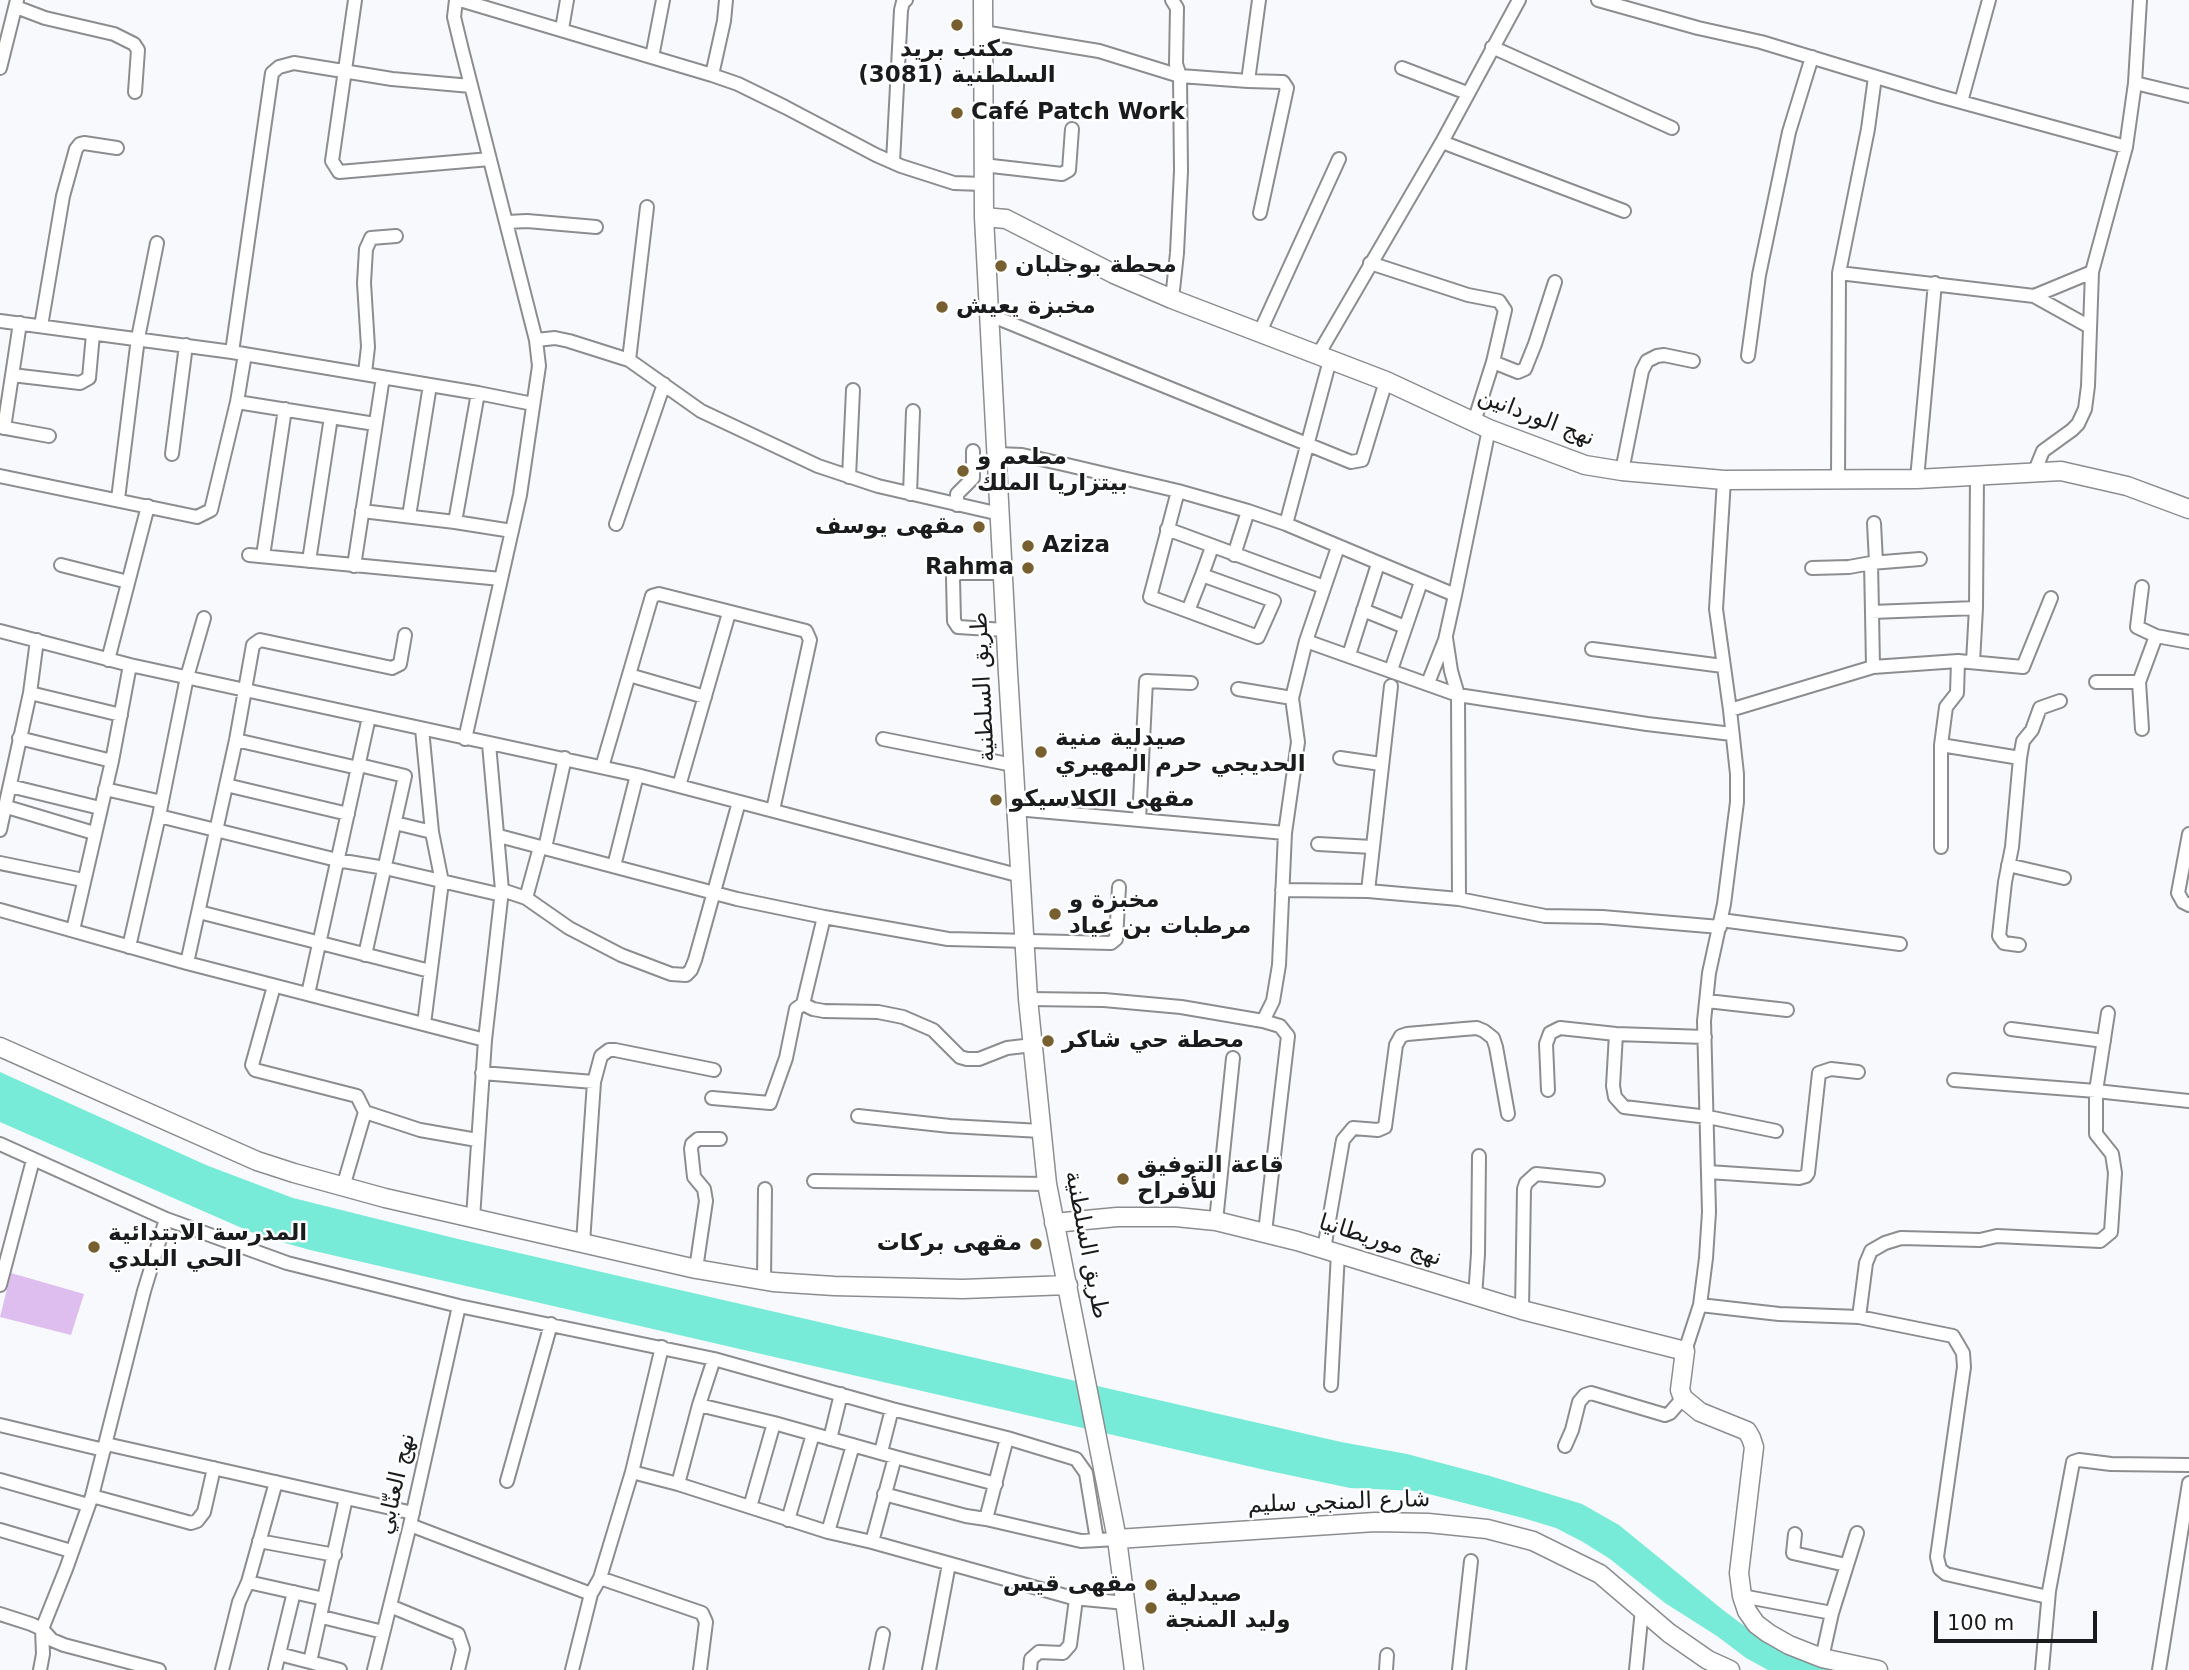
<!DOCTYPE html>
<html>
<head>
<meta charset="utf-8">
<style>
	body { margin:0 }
	#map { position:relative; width:2189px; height:1670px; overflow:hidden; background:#f7f9fc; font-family:"DejaVu Sans",sans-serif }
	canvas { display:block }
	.scale { position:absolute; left:1934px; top:1611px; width:163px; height:32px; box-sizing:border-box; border:4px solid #1a1b1c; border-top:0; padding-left:9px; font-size:21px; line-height:24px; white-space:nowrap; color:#1a1b1c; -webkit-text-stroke:5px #fff; paint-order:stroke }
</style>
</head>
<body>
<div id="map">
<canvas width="2189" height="1670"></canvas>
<div class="scale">100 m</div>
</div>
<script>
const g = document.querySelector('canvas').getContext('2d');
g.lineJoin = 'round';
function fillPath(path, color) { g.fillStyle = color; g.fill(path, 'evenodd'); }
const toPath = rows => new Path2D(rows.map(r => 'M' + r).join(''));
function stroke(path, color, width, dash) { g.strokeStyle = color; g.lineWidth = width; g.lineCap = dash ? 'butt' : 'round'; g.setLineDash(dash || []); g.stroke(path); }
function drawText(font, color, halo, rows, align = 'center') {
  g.font = font + ' "DejaVu Sans",Vazirmatn,sans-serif'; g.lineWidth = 5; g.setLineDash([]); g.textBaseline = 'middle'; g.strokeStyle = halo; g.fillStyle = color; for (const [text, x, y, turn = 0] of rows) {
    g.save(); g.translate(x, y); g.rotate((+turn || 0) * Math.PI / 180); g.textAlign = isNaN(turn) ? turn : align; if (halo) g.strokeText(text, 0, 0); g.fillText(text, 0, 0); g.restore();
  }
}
fillPath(toPath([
	[11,1273,84,1294,71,1335,0,1317]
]), '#debeef');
fillPath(toPath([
	[0,1072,206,1165,293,1198,458,1239,1341,1442,1407,1454,1490,1476,1582,1504,1619,1525,1723,1610,1759,1637,1846,1670,1768,1670,1746,1658,1717,1636,1665,1603,1610,1559,1583,1542,1556,1528,1523,1518,1417,1491,1350,1488,1265,1470,310,1250,260,1236,0,1122]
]), '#77ebd7');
const street = toPath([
	[355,0,332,161,339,172,490,159],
	[456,0,454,17,462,50,536,340,539,366,520,495,465,739],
	[460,0,712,75,738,84,785,107,876,155,901,166,954,183,983,184],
	[1172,0,1177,8,1176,64,1180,76],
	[1598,0,1698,28,1761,42,1939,96,2126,147,2135,83,2140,0],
	[16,7,45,18,114,34,134,44,138,50,135,92],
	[562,29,567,0],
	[983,32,1099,51,1180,76],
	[1492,47,1672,128],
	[652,57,663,0],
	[0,68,17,0],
	[1402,68,1467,93],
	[712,75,724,21,726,0],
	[1248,81,1283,82,1287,88,1260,213],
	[2135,83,2189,96],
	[1961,102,1989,0],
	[1442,142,1624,211],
	[893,162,901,10,903,2,906,0],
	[983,165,1062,174,1069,170,1072,129],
	[507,222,527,221,596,227],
	[1370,263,1468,295,1499,301,1505,310,1493,362,1474,422],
	[1839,273,1868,129,1875,77],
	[2034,296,2088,326],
	[1172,299,1177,253,1181,171,1180,76,1248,81,1259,0],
	[990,315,1351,462,1362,460,1386,381],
	[0,321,232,352,478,393,533,404],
	[41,326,63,196,76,149,80,144,84,143,117,148],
	[1259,334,1339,159],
	[536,340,555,338,569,341,629,360,701,411,818,466,878,486,1000,514],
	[232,352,272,73,279,67,294,63,392,79,471,86],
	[1318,355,1442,142,1519,0],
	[1748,356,1759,275,1789,132,1812,57],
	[629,360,647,207],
	[1493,362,1518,372,1525,369,1535,344,1555,282],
	[365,373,368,347,364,283,366,249,371,238,396,236],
	[12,375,80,383,89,378,93,334],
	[237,402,375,424],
	[0,427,49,436],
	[4,428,20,323],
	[172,454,186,345],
	[997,454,1022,455,1063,464,1178,491,1248,511,1286,524,1455,595,1445,640,1428,683],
	[1622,471,1642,371,1647,361,1657,356,1664,355,1693,361],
	[2034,473,2043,451,2072,430,2078,424,2085,409,2088,386,2092,272],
	[0,476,197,517,211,510,237,402,245,354],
	[849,477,853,390],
	[1917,479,1935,283],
	[1838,480,1839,273,2034,296,2092,272,2126,147],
	[1178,491,1150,597,1258,637,1274,601,1202,575,1212,547],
	[910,494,913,411],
	[118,499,138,338,157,243],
	[957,505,957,494,973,478,973,451],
	[362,511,455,522,512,531],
	[409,516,430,385],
	[455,522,478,393],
	[1874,523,1876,562],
	[616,524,664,384],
	[1286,524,1330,360],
	[1167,529,1324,587],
	[249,555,501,579],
	[1234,555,1248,511],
	[263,556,285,409],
	[309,561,331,417],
	[61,565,128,582],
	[354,566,383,377],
	[1812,568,1849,567,1871,563],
	[1003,573,957,573,953,578,954,621,958,627,1006,630],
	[2142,587,2137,627,2156,636],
	[1455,595,1489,429],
	[1363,610,1405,627],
	[1188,611,1202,575],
	[1872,612,1871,563,1920,559],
	[0,631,130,665,637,775,1021,876],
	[1446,638,1451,671,1458,695,1459,899,1545,916,1602,917,1720,927],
	[1306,641,1338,547],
	[1592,649,1723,666],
	[1349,655,1378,564],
	[108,660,148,506],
	[1973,662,1976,608,1977,476],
	[1873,667,1872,612,1976,608],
	[1391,670,1421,582],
	[629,675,705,697],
	[2096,682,2139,682],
	[1238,689,1292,698],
	[30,693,37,640],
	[1730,710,1873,667,1958,661,2023,667,2051,598],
	[422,729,432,832,442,882,424,1024],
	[2142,729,2139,682,2156,636,2189,642],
	[19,738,112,761],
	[883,739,1013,765],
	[236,740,358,768],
	[1941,745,2020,758,2012,847,2005,882,1999,936,2004,943,2019,945],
	[1340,758,1381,764],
	[2020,758,2023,741,2032,730,2040,708,2060,701],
	[359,765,405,776,365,955],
	[602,767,652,596,659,594,806,631,810,640,773,810],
	[226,785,348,814],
	[10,786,100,808],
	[679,786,729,613],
	[105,789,162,802],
	[7,807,94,833],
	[1016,809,1285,833],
	[159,816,337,860,385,868,502,895],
	[1139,820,1146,681,1191,683],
	[395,823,432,832],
	[0,830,30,693,121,715],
	[2189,834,2178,893,2183,902,2189,905],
	[499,836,737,899,824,917,948,939,1111,943,1116,939,1119,887],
	[1318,844,1372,847],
	[1941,847,1941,745,1946,707,1957,693,1958,661],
	[545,848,565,758],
	[0,863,83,880],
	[2008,865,2064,878],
	[614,866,637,775],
	[502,890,526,898,569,928,621,955,671,974,686,975,691,970,695,960,739,802],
	[1282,890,1368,891,1459,899],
	[1368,891,1391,686],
	[526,898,540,847],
	[0,910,187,963,485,1040],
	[199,912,430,971],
	[824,917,803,1004,813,1009,824,1011,878,1012,903,1017,933,1030,960,1057,967,1059,979,1059,1007,1048,1033,1045],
	[1721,920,1900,944],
	[73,930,112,761,130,665],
	[129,947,159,816,187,677,204,618],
	[187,963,236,740,253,645,260,640,392,668,400,664,405,635],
	[274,986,252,1065,255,1070,357,1096,365,1112,420,1130,477,1140],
	[308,994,369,717],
	[1028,999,1104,1000,1181,1007,1263,1021,1273,1001,1279,965,1285,833,1298,742,1292,698,1306,641,1458,695,1647,724,1732,734],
	[1707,1001,1787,1010],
	[1263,1021,1280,1026,1288,1036,1265,1232],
	[2011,1029,2104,1041],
	[1616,1034,1613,1086,1615,1097,1624,1107,1708,1117,1776,1131],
	[482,1073,594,1082],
	[1954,1080,2096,1091,2189,1101],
	[1548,1090,1546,1044,1550,1033,1560,1028,1616,1034,1705,1037],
	[712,1098,770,1103,786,1058,796,1009,803,1004],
	[858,1116,950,1126,1041,1131],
	[0,1144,166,1219],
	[1708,1172,1799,1178,1806,1176,1808,1173,1819,1073,1831,1069,1858,1072],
	[814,1181,1047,1184],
	[343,1187,365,1112],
	[473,1218,485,1040,502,890,489,744],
	[1216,1221,1233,1058],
	[583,1243,594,1082,601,1056,609,1050,615,1050,714,1070],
	[1324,1249,1343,1140,1353,1128,1378,1130,1385,1127,1396,1045,1401,1036,1407,1034,1464,1029,1477,1028,1484,1031,1493,1038,1496,1047,1508,1114],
	[696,1269,706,1201,704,1189,694,1177,691,1149,692,1144,698,1139,720,1139],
	[764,1281,765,1189],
	[0,1285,33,1160],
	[1475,1297,1478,1254,1479,1156],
	[1700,1305,1779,1314,1859,1317,1866,1263,1871,1251,1885,1243,1901,1238,1980,1240,1997,1236,2100,1241,2111,1232,2115,1173,2112,1154,2096,1134,2096,1091,2108,1013],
	[1522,1310,1524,1189,1526,1183,1536,1174,1598,1180],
	[1859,1317,1953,1336,1963,1353,1964,1367,1937,1557,1940,1569,1946,1574,2048,1597],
	[1685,1351,1700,1305,1706,1258,1709,1212,1704,1021,1709,973,1724,904,1737,802,1737,774,1730,710,1716,609,1724,480],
	[1331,1385,1338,1253],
	[699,1405,714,1359],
	[774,1423,895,1457],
	[0,1425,104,1450],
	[830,1439,841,1394],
	[106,1444,413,1513],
	[1565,1446,1572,1430,1579,1402,1585,1395,1591,1393,1665,1415,1670,1413,1683,1398],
	[881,1452,892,1409],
	[632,1472,662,1347],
	[0,1480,88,1505],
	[507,1481,551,1324],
	[678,1484,699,1405,774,1423,750,1507],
	[884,1494,966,1516,986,1519,1081,1541,1117,1539],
	[92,1496,191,1523,197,1521,204,1512,214,1468],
	[986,1519,1007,1438],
	[788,1520,813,1434],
	[410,1525,591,1594,600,1578,632,1472,678,1484,828,1532,872,1542,1073,1598,1126,1603],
	[0,1530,71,1551],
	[828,1532,853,1445],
	[1795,1534,1793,1553,1846,1565],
	[259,1541,335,1555],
	[872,1542,895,1457,996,1484],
	[600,1578,702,1613,706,1622,700,1670],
	[248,1582,324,1599],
	[1742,1596,1832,1613],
	[390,1606,458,1634,463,1649,458,1670],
	[0,1614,31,1624,42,1629,52,1640,64,1645,159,1670],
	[322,1617,383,1632],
	[279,1654,310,1662],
	[1822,1658,1832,1613,1857,1533],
	[40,1670,43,1654,42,1629,66,1569,92,1496,144,1291,166,1219,287,1263,459,1306,714,1359,892,1409,1007,1438,1076,1459,1086,1473,1097,1540],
	[222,1670,239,1602,248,1582,276,1482],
	[275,1670,294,1592],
	[340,1670,310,1662,346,1498],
	[374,1670,410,1525,459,1306],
	[572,1670,591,1594],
	[876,1670,883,1634],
	[929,1670,949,1564],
	[1030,1670,1031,1659,1039,1652,1063,1653,1070,1645,1076,1599],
	[1386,1670,1387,1655],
	[1459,1670,1471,1561],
	[1636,1670,1642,1609],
	[2042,1670,2049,1591,2073,1462,2079,1460,2111,1464,2189,1465],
	[2159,1670,2189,1483]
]);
const secondary = toPath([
	[983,0,984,217,1008,673,1028,999,1047,1184,1117,1539,1134,1670],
	[984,217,1006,219,1114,274,1172,299,1386,381,1489,429,1585,465,1622,471,1724,480,1917,479,2061,471,2127,486,2189,509],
	[0,1047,257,1161,294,1173,385,1198,696,1269,773,1282,834,1286,963,1289,1068,1285],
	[1054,1223,1117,1217,1176,1217,1216,1221,1297,1241,1522,1310,1685,1351,1680,1390,1683,1398,1700,1412,1747,1431,1751,1438,1754,1447,1739,1573,1742,1596,1747,1611,1756,1624,1768,1633,1789,1645,1822,1658,1878,1670],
	[1117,1539,1375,1522,1428,1523,1487,1529,1533,1541,1600,1574,1669,1633,1708,1660,1730,1670]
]);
stroke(street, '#8b8d8f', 16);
stroke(secondary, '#8b8d8f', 21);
stroke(street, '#fff', 12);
stroke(secondary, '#fff', 18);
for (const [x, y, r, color] of [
	[957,25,7,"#775f30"],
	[957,113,7,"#775f30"],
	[1001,266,7,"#775f30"],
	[942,307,7,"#775f30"],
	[963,471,7,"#775f30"],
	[979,527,7,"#775f30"],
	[1028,546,7,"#775f30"],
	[1028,568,7,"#775f30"],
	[1041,752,7,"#775f30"],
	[996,800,7,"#775f30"],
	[1055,914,7,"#775f30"],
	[1048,1041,7,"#775f30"],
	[1123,1179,7,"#775f30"],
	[1036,1244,7,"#775f30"],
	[94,1247,7,"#775f30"],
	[1151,1585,7,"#775f30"],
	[1151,1608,7,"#775f30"]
]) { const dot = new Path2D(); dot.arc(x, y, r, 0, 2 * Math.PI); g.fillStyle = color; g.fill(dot); stroke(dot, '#fff', 2.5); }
drawText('bold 23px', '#1a1b1c', '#fff', [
	["مكتب بريد",957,50,"center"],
	["السلطنية (3081)",957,76,"center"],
	["Café Patch Work",971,113],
	["محطة بوجلبان",1015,266],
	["مخبزة يعيش",956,307],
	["مطعم و",977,458],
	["بيتزاريا الملك",977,484],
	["مقهى يوسف",965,527,"right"],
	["Aziza",1042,546],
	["Rahma",1014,568,"right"],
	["صيدلية منية",1055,739],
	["الحديجي حرم المهيري",1055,765],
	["مقهى الكلاسيكو",1010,800],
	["مخبزة و",1069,901],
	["مرطبات بن عياد",1069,927],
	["محطة حي شاكر",1062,1041],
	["قاعة التوفيق",1137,1166],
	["للأفراح",1137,1192],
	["المدرسة الابتدائية",108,1234],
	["الحي البلدي",108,1260],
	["مقهى بركات",1022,1244,"right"],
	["مقهى قيس",1137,1585,"right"],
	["صيدلية",1165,1595],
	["وليد المنجة",1165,1621]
], 'left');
drawText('23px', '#1a1b1c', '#fff', [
	["نهج الوردانين",1536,418,21],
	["طريق السلطنية",984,687,-93],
	["نهج موريطانيا",1380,1241,17],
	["طريق السلطنية",1086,1245,79],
	["نهج العنّابي",397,1484,-77],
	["شارع المنجي سليم",1339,1503,-2]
]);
</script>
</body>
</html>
